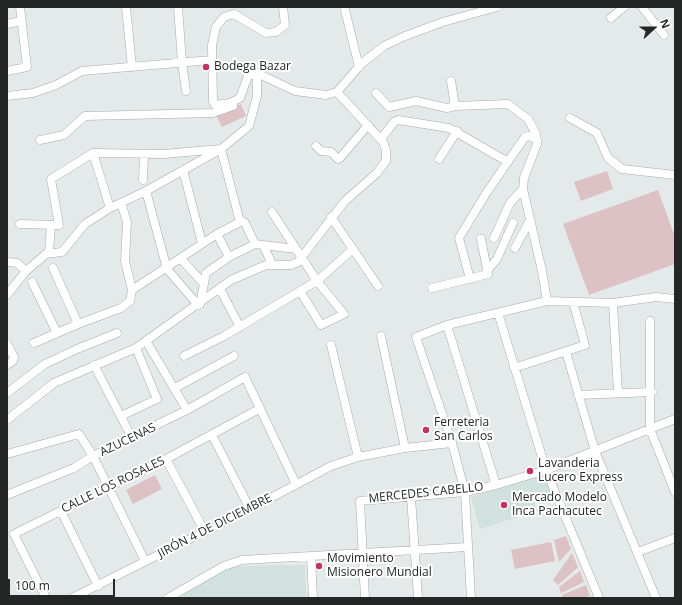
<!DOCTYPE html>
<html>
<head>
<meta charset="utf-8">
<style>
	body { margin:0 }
	#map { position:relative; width:682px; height:605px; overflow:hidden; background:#e4eae9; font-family:"Open Sans",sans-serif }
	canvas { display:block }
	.frame { position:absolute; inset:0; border:8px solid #252727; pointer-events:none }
	.north { position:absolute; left:634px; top:8px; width:40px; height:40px; -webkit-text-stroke:3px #fff; paint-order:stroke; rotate:69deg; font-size:11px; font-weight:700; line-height:16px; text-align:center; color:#252727 }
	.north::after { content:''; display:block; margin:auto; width:14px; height:18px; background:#252727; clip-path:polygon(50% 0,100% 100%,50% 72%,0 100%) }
	.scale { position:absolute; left:8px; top:579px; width:107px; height:18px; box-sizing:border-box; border:2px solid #252727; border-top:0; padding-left:5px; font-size:12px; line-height:14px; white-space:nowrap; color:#252727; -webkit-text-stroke:3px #fff; paint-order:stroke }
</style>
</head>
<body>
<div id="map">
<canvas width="682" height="605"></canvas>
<div class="frame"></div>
<div class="north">N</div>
<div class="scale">100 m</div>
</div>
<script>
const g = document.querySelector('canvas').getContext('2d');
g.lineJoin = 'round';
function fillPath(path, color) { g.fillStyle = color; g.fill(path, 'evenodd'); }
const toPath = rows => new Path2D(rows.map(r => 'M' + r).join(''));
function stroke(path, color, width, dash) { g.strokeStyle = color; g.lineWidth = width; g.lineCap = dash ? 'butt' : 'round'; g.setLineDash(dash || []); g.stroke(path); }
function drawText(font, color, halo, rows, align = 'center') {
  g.font = font + ' "Open Sans",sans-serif'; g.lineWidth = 4; g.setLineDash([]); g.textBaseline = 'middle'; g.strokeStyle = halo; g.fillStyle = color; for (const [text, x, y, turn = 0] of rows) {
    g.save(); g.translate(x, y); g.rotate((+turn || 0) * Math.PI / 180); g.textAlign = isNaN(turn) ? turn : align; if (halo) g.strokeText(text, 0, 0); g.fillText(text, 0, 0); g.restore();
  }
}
fillPath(toPath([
	[545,474,551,493,533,499,537,511,480,529,471,497],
	[305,565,306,598,184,598,181,594,227,569,239,566]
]), '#d1e1de');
fillPath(toPath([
	[241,104,246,116,222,127,216,115],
	[607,171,613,189,581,201,574,182],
	[658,190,675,237,675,264,589,295,563,224],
	[155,475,162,489,133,504,126,490],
	[566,536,571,549,559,562,554,540],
	[551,542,555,561,515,569,511,550],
	[572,553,578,567,558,585,553,580],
	[580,571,584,582,561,593,559,587],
	[586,585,590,596,580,598,563,598,562,595]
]), '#dcc1c5');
const minor = toPath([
	[126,7,132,67],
	[178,7,182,62,186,91],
	[283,7,285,25,276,32,266,33,234,14,224,17,216,27,212,45,213,101,215,105,230,103,240,98,248,76,257,73,295,91,326,95,337,92,361,64,384,46,405,36,443,22,497,7],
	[642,7,664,35],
	[345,10,359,67],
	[611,18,624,7],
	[7,24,21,21],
	[7,71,27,67,20,7],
	[451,81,455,106,508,104,528,119,536,134,537,144,524,178,523,189,542,271,547,301],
	[376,93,389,107,416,101,447,108,452,107,454,104],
	[7,96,33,93,56,85,82,71,212,60],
	[570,118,597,133,608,158,622,169,675,175],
	[381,139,394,122,398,120,449,128,508,162],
	[40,140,64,135,85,116,213,113,233,106],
	[316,146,321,151,331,152,338,159,340,158,368,125],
	[93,153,110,208],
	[439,159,457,131],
	[183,170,202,243],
	[143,180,144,154],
	[146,191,167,269,198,305],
	[121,203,127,222,125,261,132,290],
	[272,212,317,281,344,314,321,325,300,291],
	[331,217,378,286],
	[20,224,59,225,51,179,93,153,164,154,221,149,240,222],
	[217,234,229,257],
	[494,238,510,203,523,189],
	[263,245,272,264],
	[515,248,530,220],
	[49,252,51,225],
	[181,259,203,283],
	[7,262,17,263,26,271],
	[53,268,78,324],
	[487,271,497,259,513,223],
	[470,279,459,238,487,192,525,137,529,136,537,140],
	[32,282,57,333],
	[432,288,488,274,481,239],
	[220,289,240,327],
	[7,295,26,271,46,254,62,252,85,224,110,208,146,191,221,149,249,126,257,96,257,73],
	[613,303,618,393],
	[200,304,206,273,229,257,255,244,296,249],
	[498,313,546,470,599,598],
	[650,321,650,429,675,492],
	[447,325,496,485],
	[381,336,405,448],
	[146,341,187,410],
	[34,343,78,324,121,308,130,301,132,290,217,234,242,221,245,223,255,244],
	[7,344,14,357,13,361,7,365],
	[331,345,358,457],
	[566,352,595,451,656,598],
	[184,356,224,336,317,281,353,249],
	[94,365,132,438],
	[514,368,585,345,573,302],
	[175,388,234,356],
	[7,393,45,364,77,349,117,333],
	[578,395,652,392],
	[121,416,157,399,136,348],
	[7,420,54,383,136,348,231,280,266,265,291,265,298,262,345,201,377,173,386,161,386,150,383,142,337,92],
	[212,435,250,509],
	[7,454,79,434,93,456,145,561],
	[166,459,205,532],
	[7,495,74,468,93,456,187,410,245,377,296,484],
	[411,497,418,598],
	[61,511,98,586],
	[638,552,675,538],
	[311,558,313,598],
	[46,598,14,534,166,459,259,409],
	[72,598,250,509,331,466,358,457,405,448,452,443],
	[168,598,224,566,242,560,468,547],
	[365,598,360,501,465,492,496,485,546,470,675,419],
	[471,598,465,492,452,443,416,337,447,325,547,301,613,303,656,297,675,299]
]);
stroke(minor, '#a5abaa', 9);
stroke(minor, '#fff', 8);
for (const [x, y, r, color] of [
	[206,67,4,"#c2345f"],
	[426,430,4,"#c2345f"],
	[530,471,4,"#c2345f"],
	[504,505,4,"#c2345f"],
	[319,566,4,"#c2345f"]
]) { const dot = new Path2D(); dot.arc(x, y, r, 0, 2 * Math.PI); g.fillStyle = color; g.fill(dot); stroke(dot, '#fff', 1.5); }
drawText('12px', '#252727', '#fff', [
	["Bodega Bazar",214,67],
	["Ferreteria",434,423],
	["San Carlos",434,437],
	["Lavanderia",538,464],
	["Lucero Express",538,478],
	["Mercado Modelo",512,498],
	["Inca Pachacutec",512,512],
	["Movimiento",327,559],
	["Misionero Mundial",327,573]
], 'left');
drawText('12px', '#252727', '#fff', [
	["AZUCENAS",128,440,-26],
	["CALLE LOS ROSALES",113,485,-26],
	["MERCEDES CABELLO",426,493,-6],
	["JIRÓN 4 DE DICIEMBRE",215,526,-27]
]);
</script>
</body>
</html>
